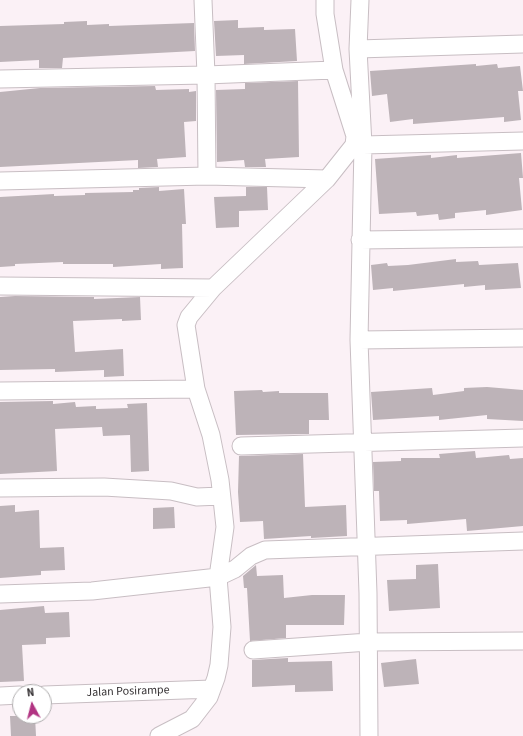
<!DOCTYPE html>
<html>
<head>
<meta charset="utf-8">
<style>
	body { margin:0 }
	#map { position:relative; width:523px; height:736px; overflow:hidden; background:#fbf1f6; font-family:"Source Sans 3",sans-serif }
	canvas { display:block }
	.north { position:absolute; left:12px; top:684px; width:40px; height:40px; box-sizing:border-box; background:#fff; border:1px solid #aeacad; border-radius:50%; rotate:353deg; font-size:11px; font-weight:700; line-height:16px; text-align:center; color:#343032 }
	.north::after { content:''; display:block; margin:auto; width:14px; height:18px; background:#b13382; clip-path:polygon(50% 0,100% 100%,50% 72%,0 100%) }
</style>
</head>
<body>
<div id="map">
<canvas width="523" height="736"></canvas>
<div class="north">N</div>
</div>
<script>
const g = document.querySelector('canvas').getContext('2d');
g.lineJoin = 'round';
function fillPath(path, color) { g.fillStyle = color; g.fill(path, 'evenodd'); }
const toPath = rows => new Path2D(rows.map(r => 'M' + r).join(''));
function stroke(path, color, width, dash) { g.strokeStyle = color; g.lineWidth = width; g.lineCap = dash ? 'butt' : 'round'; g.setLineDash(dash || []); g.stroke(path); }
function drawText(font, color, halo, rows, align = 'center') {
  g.font = font + ' "Source Sans 3",sans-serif'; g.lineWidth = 3; g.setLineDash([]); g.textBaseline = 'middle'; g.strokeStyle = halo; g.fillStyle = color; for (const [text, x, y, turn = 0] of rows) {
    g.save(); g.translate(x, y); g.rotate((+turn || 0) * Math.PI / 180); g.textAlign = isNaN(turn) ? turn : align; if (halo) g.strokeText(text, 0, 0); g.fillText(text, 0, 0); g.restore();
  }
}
fillPath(toPath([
	[238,20,238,28,264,27,264,30,295,29,297,61,244,64,244,55,216,56,214,21],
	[87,21,87,25,109,24,109,26,194,23,195,51,63,58,62,68,39,68,39,60,0,62,0,26,64,24,64,22],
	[476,64,476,66,497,64,498,68,520,66,523,91,518,91,521,120,504,122,504,117,413,124,413,119,390,122,387,94,372,96,370,71],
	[298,81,299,157,265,159,266,167,245,167,244,160,217,162,216,90,245,89,245,83],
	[155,86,156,90,189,89,189,92,196,91,196,121,184,122,186,157,157,159,158,167,138,168,138,160,0,167,0,92,40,88],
	[521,153,523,178,519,178,522,210,486,215,486,210,455,213,455,218,439,220,438,214,417,216,416,212,379,214,375,159,431,155,431,158,457,155,457,158],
	[159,187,159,191,184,189,186,224,182,224,183,268,161,269,161,264,113,267,113,264,63,264,63,262,15,264,15,266,0,267,0,197,54,194,54,196,85,195,85,193,133,192,133,190,139,190,139,188],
	[246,187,267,187,268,210,239,211,239,227,216,228,214,197,246,196],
	[456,259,456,262,478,261,479,265,518,263,521,288,485,290,485,285,464,287,464,284,393,291,393,288,373,290,371,265,387,263,388,266,408,265],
	[15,296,94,297,94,299,140,297,141,320,122,321,122,319,73,321,75,352,123,349,124,376,104,377,104,370,55,372,55,369,0,370,0,297],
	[487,387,523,390,523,421,487,419,487,415,439,420,439,416,373,420,371,392,432,388,433,395,464,391,464,388],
	[262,390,263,392,279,391,279,393,328,393,329,420,309,420,309,434,236,435,234,391],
	[53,401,53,404,75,402,76,407,96,406,96,409,128,408,127,404,147,403,149,471,131,472,130,435,103,436,102,427,55,429,57,471,0,474,0,402],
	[475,451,476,458,509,455,510,459,523,458,523,526,467,531,466,519,407,524,407,520,380,521,379,491,374,491,373,462,401,461,401,458,440,458,439,454],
	[303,454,305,507,346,505,347,536,311,538,311,536,264,539,263,521,240,522,238,492,239,456],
	[15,505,15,512,39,510,40,548,64,547,65,570,41,571,41,575,0,578,0,506],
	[174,507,175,528,153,529,153,508],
	[438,564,440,608,389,611,387,580,416,579,416,565],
	[256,565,257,576,283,575,284,598,312,595,345,595,344,625,286,625,286,638,250,641,247,588,244,588,243,576],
	[44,606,45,613,69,612,70,637,46,638,46,644,22,645,24,681,0,682,0,610],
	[288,658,288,662,332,661,333,691,295,692,295,685,252,687,252,660],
	[416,659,419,684,384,687,381,663],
	[10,716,35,716,36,736,11,736]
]), '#bdb3b8');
const street = toPath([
	[203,0,206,75,207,176],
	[360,0,358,49,363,145,359,340,368,593,369,736],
	[358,49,523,44],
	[0,79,206,75,334,70],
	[363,145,523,141],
	[0,181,207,176,327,179],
	[360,240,523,238],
	[0,286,213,288],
	[359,340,523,338],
	[0,391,196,389],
	[241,446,523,438],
	[0,488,104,487,171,491,197,497,221,496],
	[0,594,92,591,218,577,235,569,251,556,265,550,523,541],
	[253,650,369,642,523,641],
	[44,695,212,689],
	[0,696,20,695],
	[159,736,192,719,209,697,216,678,219,665,222,627,218,577,225,527,220,480,211,435,196,389,186,325,189,317,213,288,327,179,354,145,355,136,334,70,325,14,325,0]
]);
stroke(street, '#c8bec3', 19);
stroke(street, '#fff', 17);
drawText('12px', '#343032', '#fff', [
	["Jalan Posirampe",128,692,-2]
]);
</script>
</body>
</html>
